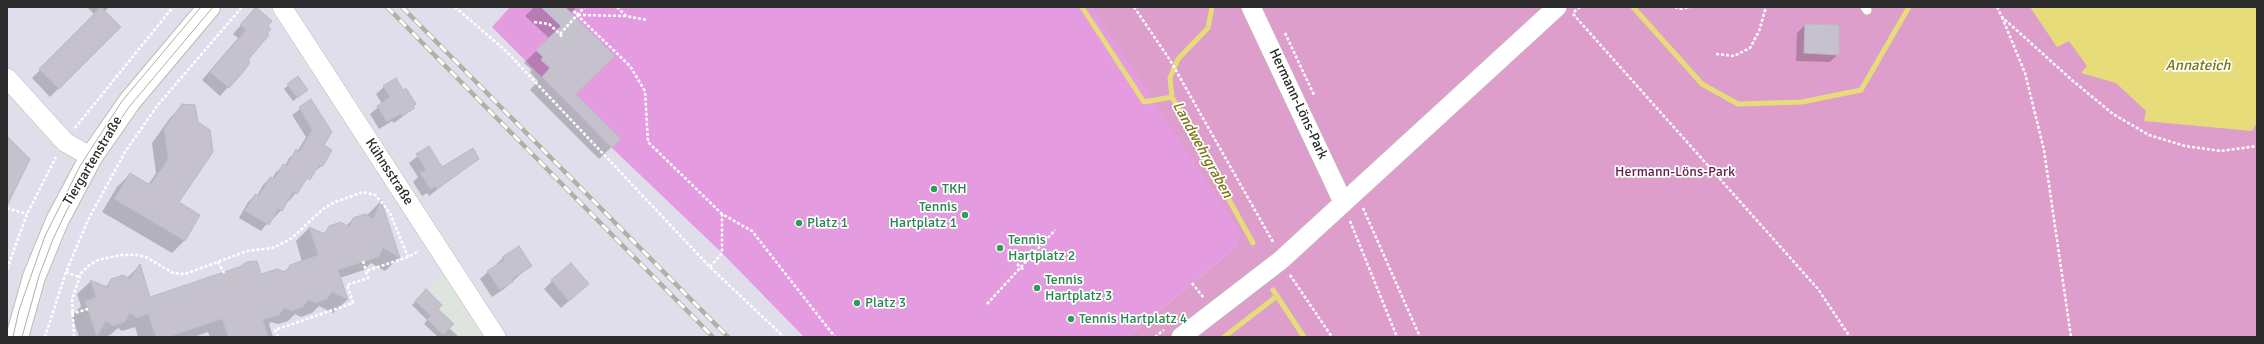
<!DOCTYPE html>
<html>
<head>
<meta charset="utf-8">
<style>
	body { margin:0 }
	#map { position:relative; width:2264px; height:344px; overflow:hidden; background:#e1deec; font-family:Signika,sans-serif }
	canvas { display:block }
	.frame { position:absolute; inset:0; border:8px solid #2b2b2b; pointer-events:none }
</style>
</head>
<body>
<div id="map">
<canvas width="2264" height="344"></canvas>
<div class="frame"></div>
</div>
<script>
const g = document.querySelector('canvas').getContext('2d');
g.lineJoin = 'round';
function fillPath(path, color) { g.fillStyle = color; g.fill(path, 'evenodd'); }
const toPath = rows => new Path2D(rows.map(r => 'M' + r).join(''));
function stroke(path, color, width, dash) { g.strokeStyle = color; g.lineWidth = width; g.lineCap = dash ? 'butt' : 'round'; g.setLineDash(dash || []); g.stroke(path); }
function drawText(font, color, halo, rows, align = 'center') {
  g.font = font + ' Signika,sans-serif'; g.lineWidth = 3.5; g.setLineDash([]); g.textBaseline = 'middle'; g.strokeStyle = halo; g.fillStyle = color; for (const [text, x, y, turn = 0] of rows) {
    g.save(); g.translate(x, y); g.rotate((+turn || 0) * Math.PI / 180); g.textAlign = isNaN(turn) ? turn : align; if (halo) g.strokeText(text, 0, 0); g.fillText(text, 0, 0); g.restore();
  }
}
fillPath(toPath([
	[450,265,496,337,441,337,443,335,427,319,430,316,415,301]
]), '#dee5de');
fillPath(toPath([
	[1065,7,2257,7,2257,337,1128,337,1237,246]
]), '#de9ecb');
fillPath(toPath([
	[510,7,1092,7,1240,231,1237,246,1128,337,804,337,722,253,612,148,492,27]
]), '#e59be0');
fillPath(toPath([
	[2030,7,2257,7,2257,123,2252,131,2144,121,2146,111,2116,83,2081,73,2087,66,2069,41,2057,47]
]), '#e6dc79');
fillPath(toPath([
	[87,7,109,7,104,12,120,27,50,97,32,78,95,15],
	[534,7,577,7,570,13,575,94,620,139,599,159,530,90,538,81,530,72,532,70,524,63,549,38,525,16],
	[256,8,244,70,220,96,202,80,238,38,233,34],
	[1805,25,1838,54,1830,62,1796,61,1797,33],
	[298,77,303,93,293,101,284,89],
	[384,87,402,91,414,108,394,123,392,121,379,129,370,114,382,104,376,94],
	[311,101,323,145,331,150,322,166,313,172,289,201,287,200,281,210,274,218,272,217,261,231,239,218,248,202,255,195,257,196,263,185,270,178,272,179,276,172,285,166,289,158,297,152,306,137,292,115],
	[183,105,178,203,184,241,172,253,102,212,117,187,130,174,148,185,156,173,152,143,170,118],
	[428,148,442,169,478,158,429,196,427,193,422,196,413,182,418,177,409,163],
	[380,202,399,258,385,271,371,263,364,270,340,278,347,300,333,313,319,306,312,313,301,317,295,314,288,321,278,324,271,322,269,324,273,337,210,337,208,332,194,337,138,337,135,327,122,331,118,328,110,335,104,337,79,337,72,316,81,306,77,294,91,281,105,287,112,280,127,278,139,266,149,298,283,273,290,266,302,262,296,241,309,228,323,234,330,227,346,226,353,219,367,215],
	[503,258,530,266,504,289,492,297,480,279],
	[552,281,588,284,561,308,544,289],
	[426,291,449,328,459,337,438,337,424,324,427,320,412,305]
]), '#0003');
stroke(toPath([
	[1082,7,1144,102,1172,97,1253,243],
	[1633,7,1702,84,1738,104,1802,102,1861,90,1909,7],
	[1172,97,1170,78,1178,59,1208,28,1212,7],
	[1273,290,1304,337],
	[1224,337,1277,296]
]), '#e6dc79', 5);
const building = toPath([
	[101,7,121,27,59,89,39,69,101,7],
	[256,7,272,21,268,26,271,29,267,34,269,35,248,60,250,62,245,70,229,88,210,72,246,30,240,25,256,7],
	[541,7,565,7,615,56,576,94,621,139,612,148,542,77,550,68,541,60,543,57,536,50,561,26,541,7],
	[1805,24,1839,25,1839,55,1804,53,1805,24],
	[298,76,308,90,297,98,287,84,298,76],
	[396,78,403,90,406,88,416,104,413,106,415,108,402,116,400,114,387,122,377,106,390,97,383,86,396,78],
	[311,99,332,132,324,145,332,150,323,166,319,165,310,180,307,178,297,194,293,192,282,211,278,209,269,225,245,211,255,194,259,196,270,177,274,179,283,164,287,166,296,149,299,152,312,130,299,107,311,99],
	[182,104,195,105,198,122,210,130,213,152,179,202,200,215,185,241,114,199,130,173,150,185,168,159,164,129,182,104],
	[7,136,30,159,7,206,7,136],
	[429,146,442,167,473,148,479,159,437,189,435,186,430,189,420,173,426,170,416,154,429,146],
	[381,200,400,258,383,248,379,257,338,270,348,300,332,292,327,299,316,303,308,300,303,307,292,311,284,308,279,315,263,320,268,337,228,337,222,319,169,337,156,337,148,314,137,318,130,313,125,322,113,326,106,321,97,337,85,301,96,297,90,280,107,287,111,279,123,275,130,279,140,264,150,297,239,267,247,262,257,261,261,274,277,269,286,272,290,265,318,255,309,227,325,234,329,226,341,222,349,227,353,218,365,214,373,219,381,200],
	[519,246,532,266,512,279,514,281,500,290,487,271,504,260,502,257,519,246],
	[571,263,589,284,569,301,551,280,571,263],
	[426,289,442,305,438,309,454,324,443,335,427,319,431,316,415,301,426,289]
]);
fillPath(building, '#c5c2ce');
stroke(building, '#bcb8c7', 1);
const service = toPath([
	[1865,7,1867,10]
]);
const minor = toPath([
	[282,7,496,337],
	[1251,7,1343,202],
	[7,78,65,142,91,157],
	[1181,337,1281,260,1557,7]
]);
const secondary = toPath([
	[17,337,34,277,57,221,91,157,130,101,209,7]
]);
stroke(service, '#b9bdb1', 10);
stroke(minor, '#b9bdb1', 20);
stroke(secondary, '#b9bdb1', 24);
stroke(toPath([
	[455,7,506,51,710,267,784,337],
	[617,7,626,16,647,20],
	[1134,7,1170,60,1273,242],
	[1675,7,1679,9,1691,7],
	[1997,7,2002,17,2073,81,2113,114,2149,135,2185,146,2221,151,2257,146],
	[574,11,577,15,585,7],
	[1574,12,1580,7],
	[1573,14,1818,289,1850,337],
	[578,15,626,16],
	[2002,17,2025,73,2044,150,2071,337],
	[534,22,549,24,560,34,577,15,630,66,645,91,648,142,722,214,752,231,835,337],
	[1285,33,1314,95],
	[560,34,563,38],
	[1716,54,1734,56,1750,48,1759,31,1766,7],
	[75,128,173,7],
	[7,208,27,214],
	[1363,208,1420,337],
	[1350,221,1397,337],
	[363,261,366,271],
	[218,262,224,273],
	[1017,264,1024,270],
	[710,267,722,253,722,214],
	[7,269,27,214,56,157],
	[66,272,79,277],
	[1290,275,1332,337],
	[1192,283,1203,297],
	[987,304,1055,230],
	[71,314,88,309],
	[45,337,66,272,88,220,125,152,157,106,242,7],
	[74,337,72,299,81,273,88,266,98,260,121,255,137,255,146,257,173,273,185,274,247,251,272,248,279,245,292,238,323,209,335,202,363,192,375,195,383,204,390,213,408,257],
	[278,337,275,330,353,303,347,285,368,278,366,271,408,257,419,251],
	[1155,337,1164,330]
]), '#fff', 2.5, [3, 2]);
stroke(service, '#fff', 9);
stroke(minor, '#fff', 19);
stroke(secondary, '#fff', 22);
stroke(toPath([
	[13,337,19,310,45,236,80,166,122,101,201,7],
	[22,337,39,276,53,239,87,169,129,107,213,7]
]), '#aab4a1', 1);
const rail = toPath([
	[387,7,713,337],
	[402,7,728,337]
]);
stroke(rail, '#aab4a1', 4.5);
stroke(rail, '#fff', 3, [9]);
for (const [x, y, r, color] of [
	[934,189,4,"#2e9e5b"],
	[965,215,4,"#2e9e5b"],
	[799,223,4,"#2e9e5b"],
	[1000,248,4,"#2e9e5b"],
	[1037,288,4,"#2e9e5b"],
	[857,303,4,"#2e9e5b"],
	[1071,319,4,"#2e9e5b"]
]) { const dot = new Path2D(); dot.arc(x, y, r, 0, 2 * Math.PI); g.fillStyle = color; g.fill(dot); stroke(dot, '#fff', 1.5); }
drawText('14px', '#2b2b2b', '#fff', [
	["Hermann-Löns-Park",1298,104,65],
	["Tiergartenstraße",93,161,-59],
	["Kühnsstraße",389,172,57]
]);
drawText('14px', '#631f46', '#fff', [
	["Hermann-Löns-Park",1675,172]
]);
drawText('14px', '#27864d', '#fff', [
	["TKH",942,189],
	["Tennis",957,207,"right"],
	["Hartplatz 1",957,223,"right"],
	["Platz 1",807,223],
	["Tennis",1008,240],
	["Hartplatz 2",1008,256],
	["Tennis",1045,280],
	["Hartplatz 3",1045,296],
	["Platz 3",865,303],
	["Tennis Hartplatz 4",1079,319]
], 'left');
drawText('italic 15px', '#797716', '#fff', [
	["Annateich",2198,66],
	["Landwehrgraben",1202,150,61]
]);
</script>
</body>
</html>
